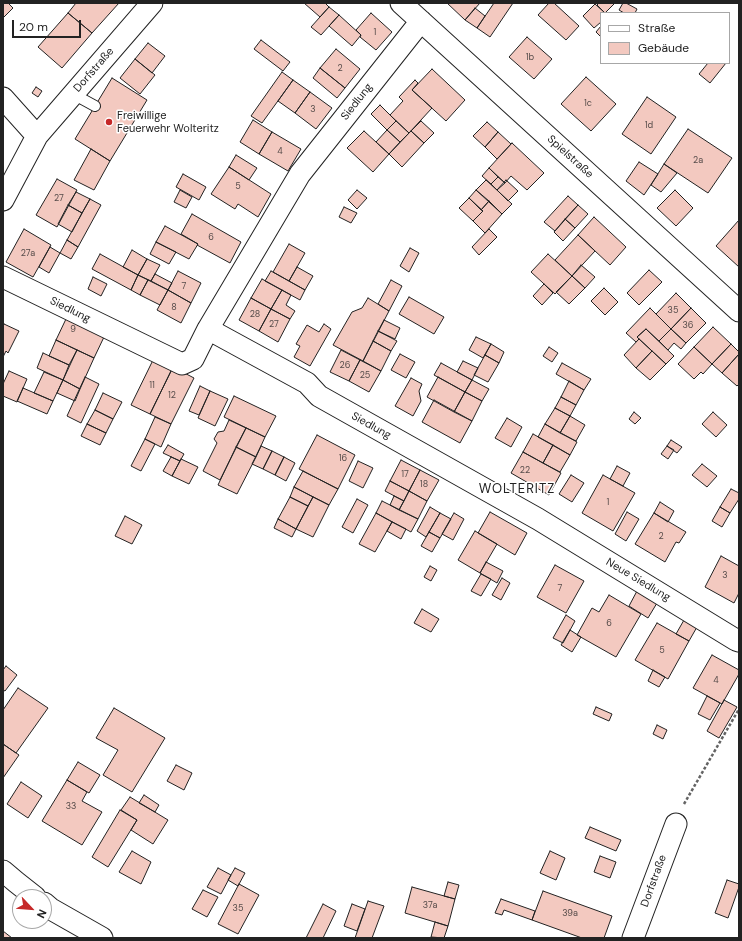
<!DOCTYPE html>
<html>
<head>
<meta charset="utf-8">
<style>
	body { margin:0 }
	#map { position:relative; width:742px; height:941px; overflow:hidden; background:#fff; font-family:"DM Sans",sans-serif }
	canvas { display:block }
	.frame { position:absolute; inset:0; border:4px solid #222; pointer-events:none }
	.legend { position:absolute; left:600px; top:12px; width:130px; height:52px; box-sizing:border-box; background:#fff; border:1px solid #a7a7a7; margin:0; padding:5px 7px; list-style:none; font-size:12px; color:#222 }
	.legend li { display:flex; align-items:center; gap:8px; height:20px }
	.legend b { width:20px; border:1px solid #a7a7a7 }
	.north { position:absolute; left:12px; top:889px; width:40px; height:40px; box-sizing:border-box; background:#fff; border:1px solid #a7a7a7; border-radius:50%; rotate:116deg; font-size:11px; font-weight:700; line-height:16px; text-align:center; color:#222 }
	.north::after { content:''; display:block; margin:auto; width:14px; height:18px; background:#c62828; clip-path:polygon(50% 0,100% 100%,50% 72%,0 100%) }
	.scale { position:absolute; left:12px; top:20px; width:69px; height:18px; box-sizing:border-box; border:2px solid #222; border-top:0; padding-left:5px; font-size:12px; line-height:14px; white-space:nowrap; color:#222; -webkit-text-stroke:3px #fff; paint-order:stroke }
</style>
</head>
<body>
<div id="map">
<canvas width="742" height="941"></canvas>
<div class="frame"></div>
<ul class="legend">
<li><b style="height:5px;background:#fff"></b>Straße</li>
<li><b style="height:11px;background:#f3c9c0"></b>Gebäude</li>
</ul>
<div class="north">N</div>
<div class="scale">20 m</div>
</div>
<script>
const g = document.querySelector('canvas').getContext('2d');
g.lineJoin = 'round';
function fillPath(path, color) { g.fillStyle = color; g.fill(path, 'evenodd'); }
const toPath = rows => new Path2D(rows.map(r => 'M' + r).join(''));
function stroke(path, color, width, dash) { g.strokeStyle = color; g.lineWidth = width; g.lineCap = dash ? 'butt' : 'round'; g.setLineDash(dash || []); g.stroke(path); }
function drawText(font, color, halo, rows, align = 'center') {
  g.font = font + ' "DM Sans",sans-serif'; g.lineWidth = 3; g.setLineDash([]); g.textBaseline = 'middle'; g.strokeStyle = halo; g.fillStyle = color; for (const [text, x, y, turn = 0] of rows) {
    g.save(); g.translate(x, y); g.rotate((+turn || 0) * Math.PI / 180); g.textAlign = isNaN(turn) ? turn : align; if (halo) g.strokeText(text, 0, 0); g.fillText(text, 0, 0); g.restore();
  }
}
const building = toPath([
	[3,3,8,3,13,8,3,18,3,3],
	[76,3,119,3,92,33,68,13,76,3],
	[304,3,325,3,329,7,320,17,304,3],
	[447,3,480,3,465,20,447,3],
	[494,3,513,3,490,37,477,28,494,3],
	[549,3,554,3,579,26,566,40,538,15,549,3],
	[599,3,613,3,614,4,605,13,597,5,599,3],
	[623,3,626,3,637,9,635,13,624,13,619,10,623,3],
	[595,4,605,13,601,13,601,22,594,28,583,16,595,4],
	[329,7,339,15,321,35,311,27,329,7],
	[475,8,485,16,477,28,465,20,475,8],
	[68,13,92,33,62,68,38,47,68,13],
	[371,13,392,32,376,50,360,37,361,35,356,30,371,13],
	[339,15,361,35,352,46,329,26,339,15],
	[601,26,601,37,596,32,601,26],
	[527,37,552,59,534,79,509,57,527,37],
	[261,40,290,62,283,71,254,49,261,40],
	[148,43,165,56,152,73,135,59,148,43],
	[336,49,360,69,345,88,320,68,336,49],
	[135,59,155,75,140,94,120,78,135,59],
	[708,63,726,63,710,83,699,74,708,63],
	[320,68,345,88,337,98,313,78,320,68],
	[432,69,465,100,446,121,412,90,432,69],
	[282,72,293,80,262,123,251,116,282,72],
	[586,77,616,104,591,131,561,104,586,77],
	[112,78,147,100,110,161,75,139,112,78],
	[293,80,310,92,295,113,278,101,293,80],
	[415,80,418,83,412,90,432,108,409,133,390,115,403,101,399,97,415,80],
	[36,87,42,91,38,97,32,93,36,87],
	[310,92,332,108,316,129,295,113,310,92],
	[647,97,676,117,651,154,622,134,647,97],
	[380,105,396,121,387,130,371,114,380,105],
	[253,120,272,132,259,154,240,142,253,120],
	[396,121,409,133,400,142,387,130,396,121],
	[421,121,434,133,424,143,411,131,421,121],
	[487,122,498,132,485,147,473,136,487,122],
	[688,129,732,158,708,193,664,164,688,129],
	[387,130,400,142,389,154,376,142,387,130],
	[364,131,389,154,373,172,347,148,364,131],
	[411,131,424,143,402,167,389,154,411,131],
	[272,132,301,149,288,171,259,154,272,132],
	[498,132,511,144,497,159,485,147,498,132],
	[512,143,544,173,527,190,511,176,505,183,489,168,512,143],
	[91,149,110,161,94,190,74,180,91,149],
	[236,155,257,168,249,180,229,167,236,155],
	[639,162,658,174,644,195,626,181,639,162],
	[664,164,677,173,661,192,651,185,664,164],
	[229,167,271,194,258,217,238,204,235,209,211,194,229,167],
	[489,168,498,177,491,184,482,176,489,168],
	[183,174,206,187,199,200,176,187,183,174],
	[498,177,505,183,497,190,491,184,498,177],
	[57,179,77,190,57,227,36,215,57,179],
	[486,180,512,204,502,214,476,190,486,180],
	[506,180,518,191,508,201,497,190,506,180],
	[180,190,192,197,186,208,174,202,180,190],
	[357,190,367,198,357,209,348,200,357,190],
	[476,190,489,201,481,210,469,198,476,190],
	[675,190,693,208,676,226,657,208,675,190],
	[76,192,90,199,82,213,68,205,76,192],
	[568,196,578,205,555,231,544,222,568,196],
	[469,198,483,211,473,221,459,208,469,198],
	[90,199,101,205,78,247,67,240,90,199],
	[489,201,502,214,485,233,473,221,483,211,481,210,489,201],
	[68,205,82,213,72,232,58,224,68,205],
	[578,205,588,214,575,228,565,219,578,205],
	[344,207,357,213,351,223,339,217,344,207],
	[192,214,241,242,230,263,197,245,198,244,181,234,192,214],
	[594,217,626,247,610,265,578,235,594,217],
	[565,219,575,228,563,241,554,232,565,219],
	[739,220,739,267,716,246,739,220],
	[165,226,198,244,189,259,156,242,165,226],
	[24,229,51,245,33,277,6,262,24,229],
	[489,229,497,237,479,255,472,247,489,229],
	[578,235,595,251,572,276,555,260,578,235],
	[67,240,78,247,71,259,60,253,67,240],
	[156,242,176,252,169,264,150,254,156,242],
	[289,244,305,253,289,281,273,272,289,244],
	[50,247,60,253,49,273,39,267,50,247],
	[410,248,419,253,409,272,400,266,410,248],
	[132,250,147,259,138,275,123,267,132,250],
	[100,254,138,275,131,290,92,269,100,254],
	[548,254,572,276,555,294,531,272,548,254],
	[147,259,160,265,151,281,138,275,147,259],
	[581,265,595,277,585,288,572,276,581,265],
	[297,267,313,276,305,290,289,281,297,267],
	[649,270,662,282,639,305,627,293,649,270],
	[178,271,201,283,191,303,168,290,178,271],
	[271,271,305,290,300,300,265,281,271,271],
	[155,274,172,283,168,290,151,281,155,274],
	[138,275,148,280,140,295,131,290,138,275],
	[572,276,585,288,569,304,556,292,572,276],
	[93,277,107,284,101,296,88,289,93,277],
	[262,279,282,290,271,309,251,298,262,279],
	[148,280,168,290,160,305,140,295,148,280],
	[391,280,402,286,389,311,378,304,391,280],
	[544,284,553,293,542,305,533,296,544,284],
	[604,288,618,302,605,315,591,301,604,288],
	[168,290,191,303,181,323,157,310,168,290],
	[282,290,291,295,286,305,295,311,290,319,271,309,282,290],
	[676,293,691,308,671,329,656,314,676,293],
	[409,297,444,317,434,334,399,314,409,297],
	[251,298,271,309,259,331,239,320,251,298],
	[368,298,389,311,363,361,333,345,352,312,362,308,368,298],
	[650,308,671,329,659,341,646,329,637,337,639,339,636,342,626,333,650,308],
	[691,308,706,323,686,343,671,329,691,308],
	[271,309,290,319,278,342,259,331,271,309],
	[66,319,104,337,94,358,56,340,66,319],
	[384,320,400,328,395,339,378,331,384,320],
	[4,324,19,331,8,353,6,351,3,357,3,326,4,324],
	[324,324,331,329,310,366,294,357,300,346,296,344,307,325,319,332,324,324],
	[713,327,731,344,712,364,694,347,713,327],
	[646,329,674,356,666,364,637,337,646,329],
	[671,329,686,343,681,349,674,343,668,350,659,341,671,329],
	[378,331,397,341,391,351,373,341,378,331],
	[476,337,491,344,483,358,469,350,476,337],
	[639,339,652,351,636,368,624,355,639,339],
	[56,340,77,350,69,365,49,356,56,340],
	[373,341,391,351,381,371,363,361,373,341],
	[491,344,504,352,499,363,485,355,491,344],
	[731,344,739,352,739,354,722,373,712,364,731,344],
	[549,347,558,353,552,362,543,356,549,347],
	[694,347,712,364,703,374,701,372,694,379,678,364,694,347],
	[77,350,94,358,80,389,63,380,77,350],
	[341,350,360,360,349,381,330,372,341,350],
	[652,351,666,364,650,380,636,368,652,351],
	[43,353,69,365,63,380,37,368,43,353],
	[400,354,415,362,406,378,391,370,400,354],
	[739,354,739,384,737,386,722,373,739,354],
	[485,355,499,363,488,382,474,375,485,355],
	[154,358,173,367,150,414,131,405,154,358],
	[360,360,381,371,369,392,349,381,360,360],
	[463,361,478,368,472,380,457,372,463,361],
	[441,363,472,380,465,392,434,375,441,363],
	[562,363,591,379,584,390,556,374,562,363],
	[173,367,194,378,171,424,150,414,173,367],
	[9,371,27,379,17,402,3,396,3,384,9,371],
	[44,372,63,380,53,401,34,393,44,372],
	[85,377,99,384,81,423,67,416,85,377],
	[438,377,465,392,454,412,427,397,438,377],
	[411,378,422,384,419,391,421,401,413,416,395,406,411,378],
	[63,380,80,389,75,401,57,393,63,380],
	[472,380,489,389,482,401,465,392,472,380],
	[569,381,584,390,576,405,561,397,569,381],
	[200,386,210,391,199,415,189,411,200,386],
	[23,388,53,401,47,414,17,401,23,388],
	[210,391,228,399,215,426,198,418,210,391],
	[465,392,482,401,472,421,454,412,465,392],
	[103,393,122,402,113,419,95,410,103,393],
	[234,396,276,416,265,437,224,417,234,396],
	[561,397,576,405,570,416,555,408,561,397],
	[434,400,472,421,460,443,422,422,434,400],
	[555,408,570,416,560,433,545,424,555,408],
	[95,410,113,419,106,433,87,424,95,410],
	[634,412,641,418,635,424,629,419,634,412],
	[713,412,727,425,716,437,702,424,713,412],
	[570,416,585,425,576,441,560,433,570,416],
	[155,417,171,424,161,447,145,439,155,417],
	[507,418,522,427,511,447,495,438,507,418],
	[229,420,246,428,220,480,203,471,217,443,214,439,218,432,224,431,229,420],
	[87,424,106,433,100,445,81,436,87,424],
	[545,424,577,442,570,455,538,437,545,424],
	[246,428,265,437,256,457,236,447,246,428],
	[533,434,553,445,543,463,523,452,533,434],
	[317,435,355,455,338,489,299,469,317,435],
	[145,439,155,444,141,471,131,466,145,439],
	[671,440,682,447,677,453,667,446,671,440],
	[168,445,184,454,180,461,163,453,168,445],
	[553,445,570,455,560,472,543,463,553,445],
	[261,446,272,451,263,469,252,464,261,446],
	[667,446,674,450,668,459,661,454,667,446],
	[236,447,256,457,237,494,218,485,236,447],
	[272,451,284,457,275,475,263,469,272,451],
	[523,452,561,473,549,495,511,473,523,452],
	[171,457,180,461,172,476,163,471,171,457],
	[284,457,295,463,286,481,275,475,284,457],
	[181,459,198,467,189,484,172,476,181,459],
	[401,460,420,470,409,491,390,481,401,460],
	[358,461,373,468,363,488,349,481,358,461],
	[702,464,717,476,707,487,692,475,702,464],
	[617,466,630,473,623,486,610,479,617,466],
	[420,470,439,480,427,501,409,491,420,470],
	[303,471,338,489,329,505,294,487,303,471],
	[571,475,584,483,572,502,559,494,571,475],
	[603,475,635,493,613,531,582,513,603,475],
	[390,481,409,491,404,501,385,491,390,481],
	[294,487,313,497,308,506,290,497,294,487],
	[731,489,739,493,739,499,730,513,720,507,731,489],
	[409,491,427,501,418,519,399,510,409,491],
	[394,496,404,501,399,510,390,505,394,496],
	[290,497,308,506,296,529,278,519,290,497],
	[313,497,329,505,313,537,296,529,313,497],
	[357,499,368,505,353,533,342,527,357,499],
	[382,501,418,519,411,532,376,513,382,501],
	[660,502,674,511,668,522,654,513,660,502],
	[430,507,440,513,426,537,417,531,430,507],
	[720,507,730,513,722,527,712,521,720,507],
	[490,512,527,533,515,555,478,533,490,512],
	[627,512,639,519,626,541,615,534,627,512],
	[376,513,392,522,375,552,359,544,376,513],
	[440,513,451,519,440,538,429,532,440,513],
	[454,513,464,519,453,540,442,534,454,513],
	[654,513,686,532,679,543,676,542,665,562,635,544,654,513],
	[125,516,142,525,132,544,115,536,125,516],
	[278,519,296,529,292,537,274,528,278,519],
	[392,522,406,529,401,539,387,531,392,522],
	[475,531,497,544,480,573,458,560,475,531],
	[429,532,440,538,432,552,421,546,429,532],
	[721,556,739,566,739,593,734,603,705,587,721,556],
	[486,562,503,571,497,583,480,573,486,562],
	[555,565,584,581,566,613,537,597,555,565],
	[430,566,437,570,431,581,424,577,430,566],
	[481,574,491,579,481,596,471,591,481,574],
	[502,578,510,583,501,600,492,595,502,578],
	[637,591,657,603,648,618,629,606,637,591],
	[609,595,641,614,616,657,577,635,592,608,599,612,609,595],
	[422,609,439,619,431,632,414,623,422,609],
	[566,615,575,621,563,643,553,638,566,615],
	[684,620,697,627,689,641,676,634,684,620],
	[657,623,689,641,668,679,635,660,657,623],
	[570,630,581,637,572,652,561,645,570,630],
	[712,655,739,670,739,674,722,704,693,688,712,655],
	[6,666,17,675,5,691,3,690,3,670,6,666],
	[653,670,665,677,659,687,648,681,653,670],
	[18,688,48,708,16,753,3,744,3,710,18,688],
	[707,696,720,703,710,720,698,714,707,696],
	[724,700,737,707,719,738,707,731,724,700],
	[596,707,612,714,609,721,593,714,596,707],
	[114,708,165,738,132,792,103,775,118,750,96,738,114,708],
	[657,725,667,730,663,739,653,734,657,725],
	[3,744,19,755,3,778,3,744],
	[78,762,100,775,89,793,67,780,78,762],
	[176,765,192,773,184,790,167,781,176,765],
	[67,780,87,792,82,801,102,812,82,845,42,821,67,780],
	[21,782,42,796,28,818,7,804,21,782],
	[144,795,159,805,155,812,139,803,144,795],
	[130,797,168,820,153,844,131,830,137,820,121,810,130,797],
	[120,810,137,820,108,867,92,857,120,810],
	[590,827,621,840,616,851,585,838,590,827],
	[132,851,151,862,141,884,119,872,132,851],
	[550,851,565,858,556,880,540,873,550,851],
	[600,856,616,862,610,878,594,872,600,856],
	[218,868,231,875,221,894,207,887,218,868],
	[235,868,245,873,238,886,228,880,235,868],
	[727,880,739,884,739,887,728,918,715,913,727,880],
	[448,882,459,885,455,899,444,896,448,882],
	[239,884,259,895,238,934,218,924,239,884],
	[412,887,455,899,448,926,405,913,412,887],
	[203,890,218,897,207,917,192,909,203,890],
	[543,891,612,916,604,938,582,938,532,920,543,891],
	[501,899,535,911,532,920,504,910,502,915,495,913,501,899],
	[368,901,384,906,372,938,355,938,368,901],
	[323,904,336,911,323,938,306,938,323,904],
	[352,904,365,909,357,931,344,926,352,904],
	[435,922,448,926,444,938,431,937,435,922],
	[3,931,12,938,3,938,3,931]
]);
fillPath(building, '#f3c9c0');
stroke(building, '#222', 1);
const service = toPath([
	[73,94,95,106]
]);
const minor = toPath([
	[401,3,739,311],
	[421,21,300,174,208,329,307,383,319,396,538,519,736,640,739,641],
	[3,98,37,136],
	[3,200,37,136,152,3],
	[3,277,182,364,193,359,208,329],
	[3,871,16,882,35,897],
	[44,903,51,909,102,938],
	[633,938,676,824]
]);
stroke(service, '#222', 12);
stroke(minor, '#222', 23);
stroke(toPath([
	[684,804,739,709]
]), '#646464', 2.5, [3, 2]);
stroke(service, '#fff', 10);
stroke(minor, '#fff', 21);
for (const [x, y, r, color] of [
	[109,122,4,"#c62828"]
]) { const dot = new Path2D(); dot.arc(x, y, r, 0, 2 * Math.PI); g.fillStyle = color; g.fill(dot); stroke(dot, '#fff', 1.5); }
drawText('9px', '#564c4a', null, [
	["1",375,33],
	["1b",530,58],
	["2",340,69],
	["1c",588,104],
	["3",313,110],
	["1d",649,126],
	["4",280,152],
	["2a",698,161],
	["5",238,187],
	["27",59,199],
	["6",211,238],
	["27a",28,254],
	["7",184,287],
	["8",174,308],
	["35",673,311],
	["28",255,315],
	["27",274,325],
	["36",688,326],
	["9",73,330],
	["26",345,366],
	["25",365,376],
	["11",152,386],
	["12",172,396],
	["16",343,459],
	["22",525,471],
	["17",405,475],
	["18",424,485],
	["1",608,503],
	["2",661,537],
	["3",725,576],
	["7",560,589],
	["6",609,624],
	["5",662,651],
	["4",716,681],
	["33",71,807],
	["37a",430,906],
	["35",238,909],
	["39a",570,914]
]);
drawText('11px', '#222', '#fff', [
	["Dorfstraße",94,70,-49],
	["Siedlung",357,102,-52],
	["Spielstraße",570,157,42],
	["Siedlung",70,310,26],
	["Siedlung",371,426,29],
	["Neue Siedlung",638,580,31],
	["Dorfstraße",654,881,-70]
]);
drawText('11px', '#222', '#fff', [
	["Freiwillige",117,116],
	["Feuerwehr Wolteritz",117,129]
], 'left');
g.letterSpacing = '1px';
drawText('13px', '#222', '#fff', [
	["WOLTERITZ",517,490]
]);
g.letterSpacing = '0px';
</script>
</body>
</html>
